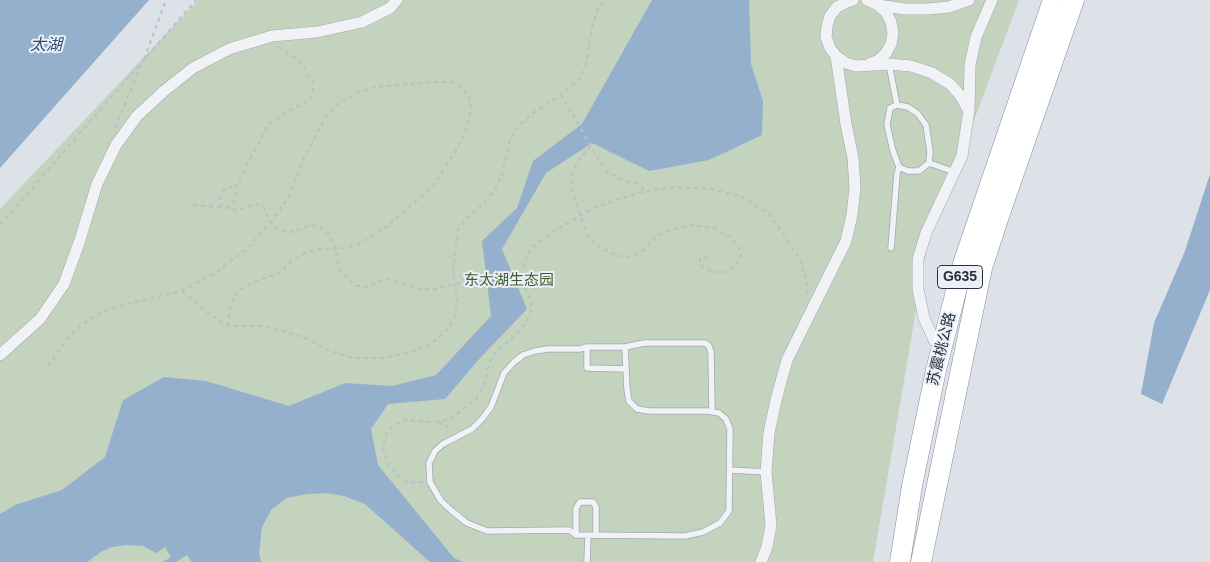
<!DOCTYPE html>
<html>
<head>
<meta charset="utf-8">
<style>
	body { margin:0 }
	canvas { display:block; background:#dde1e8 }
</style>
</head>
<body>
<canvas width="1210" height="562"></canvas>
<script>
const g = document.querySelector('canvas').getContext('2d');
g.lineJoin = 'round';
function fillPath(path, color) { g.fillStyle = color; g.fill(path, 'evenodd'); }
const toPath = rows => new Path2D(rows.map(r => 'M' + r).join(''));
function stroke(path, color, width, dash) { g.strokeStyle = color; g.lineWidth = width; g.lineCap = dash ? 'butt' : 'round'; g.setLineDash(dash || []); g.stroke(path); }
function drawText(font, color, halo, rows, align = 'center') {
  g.font = font + ' Arial,"Noto Sans SC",sans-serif'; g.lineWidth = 4; g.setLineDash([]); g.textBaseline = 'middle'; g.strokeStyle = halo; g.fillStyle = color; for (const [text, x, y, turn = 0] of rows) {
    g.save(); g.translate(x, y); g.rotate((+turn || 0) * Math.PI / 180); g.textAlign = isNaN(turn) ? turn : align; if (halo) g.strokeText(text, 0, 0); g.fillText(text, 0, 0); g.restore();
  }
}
fillPath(toPath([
	[198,0,1019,0,927,246,873,562,0,562,0,209]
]), '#c3d3bd');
fillPath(toPath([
	[0,0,149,0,0,168],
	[652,0,749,0,751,64,763,101,762,135,709,160,649,171,592,143,546,173,502,249,527,309,481,357,445,399,388,404,371,429,378,465,454,558,463,562,430,562,365,504,344,496,326,493,307,494,286,498,271,510,262,527,259,553,261,562,192,562,187,555,176,562,163,562,171,557,165,547,156,553,143,546,127,545,112,547,101,552,87,562,0,562,0,514,15,505,62,490,105,457,123,400,164,377,206,381,289,406,345,383,392,386,436,375,465,344,491,316,482,241,517,208,533,161,582,124],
	[1210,174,1210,290,1162,404,1141,394,1154,323,1185,251]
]), '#94b0cc');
const lane = toPath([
	[889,64,897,105,890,108,887,125,893,151,899,167,908,171,919,171,929,163,930,152,926,125,918,114,908,107,897,105],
	[929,163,955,172],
	[891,248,897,174,899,167],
	[587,347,580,349,548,349,535,351,523,355,514,362,504,373,491,407,482,419,472,429,443,444,435,451,429,463,430,482,441,501,453,512,467,523,487,531,569,530,576,535,685,536,703,532,720,523,729,511,730,429,726,419,719,413,707,411,649,411,637,409,629,401,627,389,625,347,587,347,587,368,626,369],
	[625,347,644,343,705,343,709,346,711,352,712,411],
	[730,470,766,472],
	[576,535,576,508,580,502,593,502,596,507,596,535],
	[587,562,588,535]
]);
const street = toPath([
	[853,0,847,2,837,7,830,16,827,26,826,37,830,48,836,56,846,63,856,66,889,64,911,66,932,73,950,84,960,95,967,108],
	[867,0,878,5,886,12,891,22,893,33,891,44,886,53,877,61,871,63],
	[878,5,905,9,928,9,949,7,969,0],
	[942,349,934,340,924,318,918,289,918,259,926,233,962,156,969,110,970,65,976,37,992,0],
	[0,355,40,319,64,284,79,243,97,184,116,145,137,116,164,91,193,68,229,49,272,36,317,32,362,22,390,8,397,0],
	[761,562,767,547,771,525,766,472,769,433,776,400,787,360,846,241,852,215,855,188,853,158,846,124,836,56]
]);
const highway = toPath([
	[900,562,912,486,936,370,963,264,1053,0],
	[921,562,982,268,999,216,1074,0]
]);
stroke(lane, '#a2a8b2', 7);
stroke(street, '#a2a8b2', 12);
stroke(highway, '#838fa0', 21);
stroke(toPath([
	[144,59,166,0],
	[561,94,598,159,607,172,625,181,638,184,646,191],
	[115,128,142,63],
	[591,146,579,159,572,175,572,189,584,227,589,238,600,247,615,255,625,257,635,255,645,249,656,237,670,230,691,225,714,228,730,237,739,247,741,256,737,264,727,272,716,272,704,269,700,263,700,257,712,258],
	[193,205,227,208,238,210,254,204,262,205,274,227,288,233,311,225,320,227,329,234,336,249,337,260,341,272,355,285,365,287,386,279,420,289,436,289,455,284,522,276],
	[222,207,219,199,223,191,231,187,236,187],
	[227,208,235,201,236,187,243,172,269,124,287,112,310,100,313,93,313,83,307,72,299,61,278,46],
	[0,225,196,0],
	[182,291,208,313,227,326,259,326,284,331,308,339,330,351,353,358,384,358,411,352,429,345,444,333,455,318,457,302,453,271,458,230,467,218,483,204,495,190,502,175,510,140,517,128,531,114,549,103,579,80,586,66,589,43,593,23,599,6,607,0],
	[48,366,67,339,80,326,96,315,115,307,181,291,217,272,250,246,277,214,289,197,303,160,325,118,340,102,357,93,375,87,434,82,453,82,462,88,469,97,471,109,468,126,455,152,433,186,409,207,383,229,359,244,345,248,321,249,306,252,292,260,281,272,251,283,238,291,231,305,227,326],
	[439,421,441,424,451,428,453,430],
	[423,482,408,483,398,476,388,464,383,448,385,436,394,425,406,420,431,422,449,420,476,399,484,384,490,361,497,350,512,339,526,323,532,308,529,295,523,285,522,276,525,262,531,248,551,233,593,208,638,193,672,187,713,189,744,198,770,215,786,238,800,259,808,288,807,296]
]), '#bbbfc7', 2, [4, 4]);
stroke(lane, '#f0f2f6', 5.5);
stroke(street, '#f0f2f6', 11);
stroke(highway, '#fff', 20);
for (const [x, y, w] of [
	[960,277,45]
]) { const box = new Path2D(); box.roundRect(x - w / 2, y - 11.5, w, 23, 4); g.fillStyle = '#ecf0f6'; g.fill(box); stroke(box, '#252f40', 1); }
drawText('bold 14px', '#252f40', null, [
	["G635",960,277]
]);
drawText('15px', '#3a5d31', '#ecf0f6', [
	["东太湖生态园",509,281]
]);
drawText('15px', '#252f40', '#ecf0f6', [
	["苏震桃公路",942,349,-76]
]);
drawText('italic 16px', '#2c4f77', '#ecf0f6', [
	["太湖",46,46]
]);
</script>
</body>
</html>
